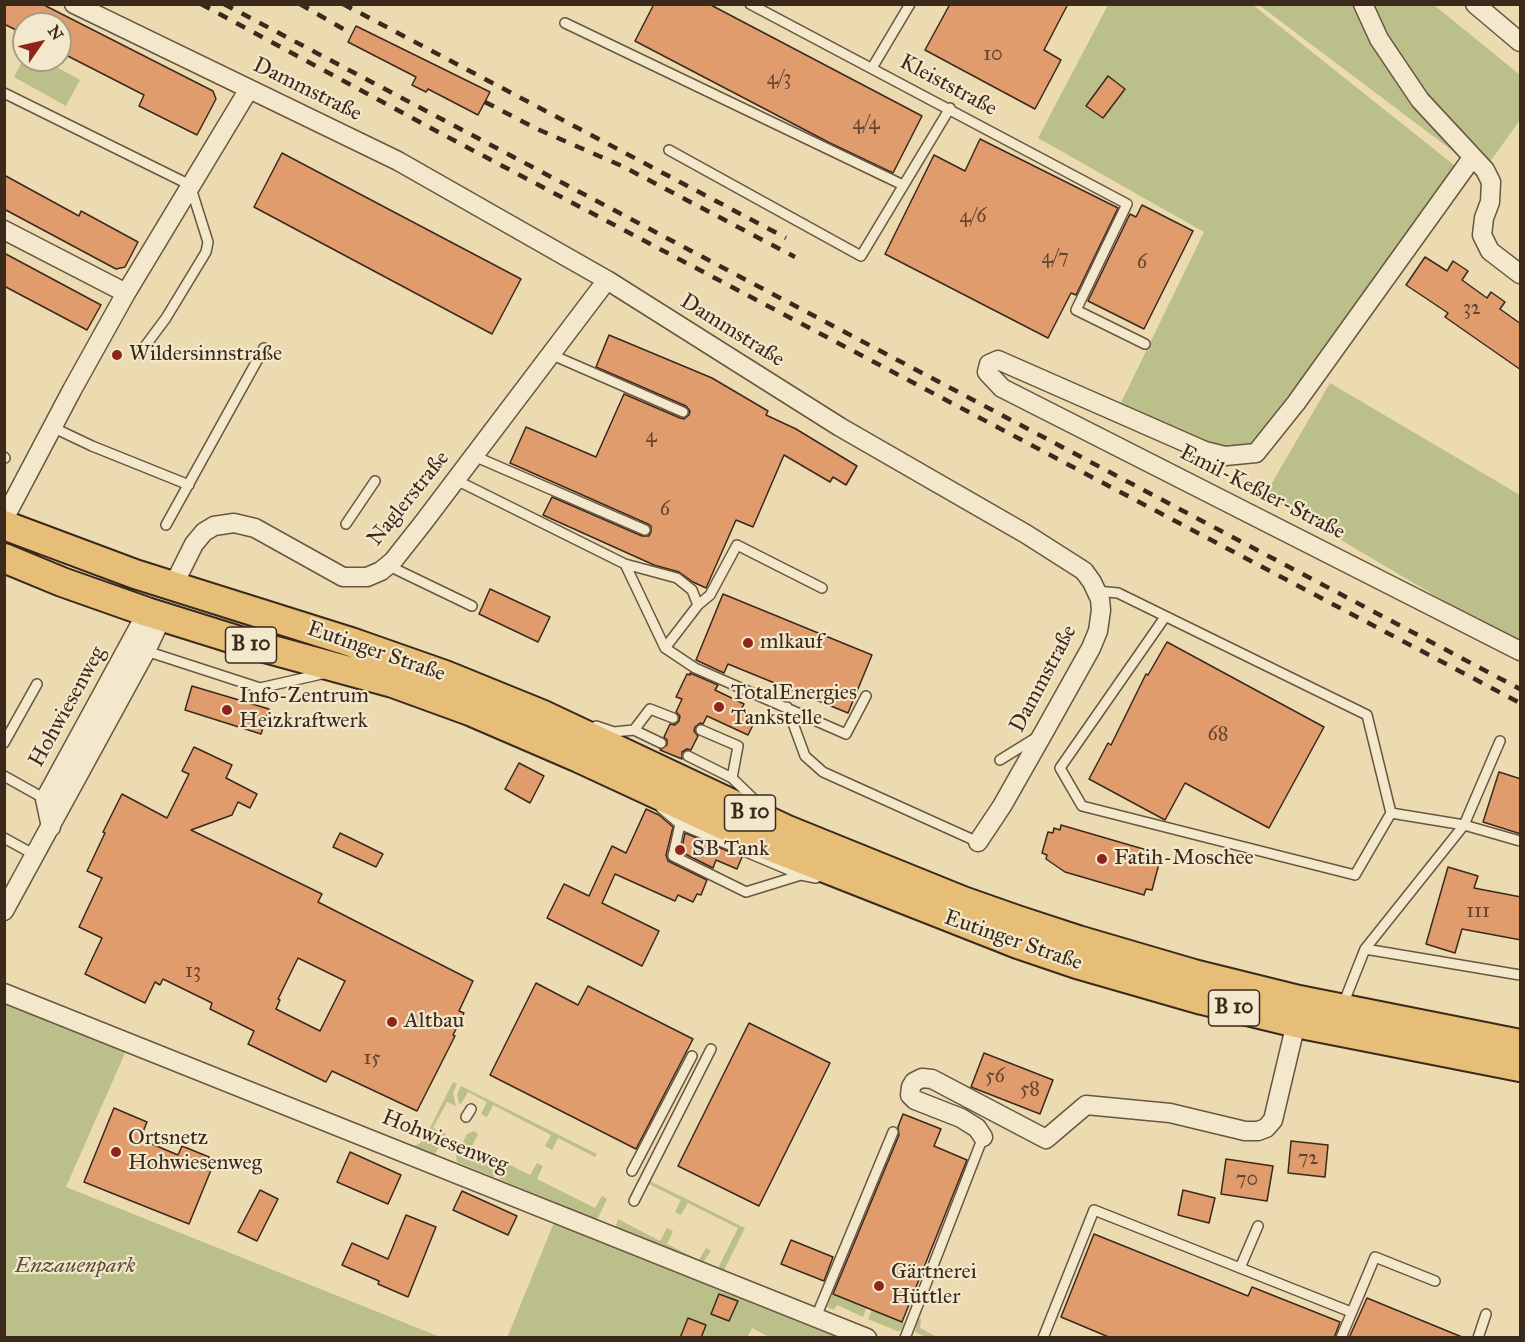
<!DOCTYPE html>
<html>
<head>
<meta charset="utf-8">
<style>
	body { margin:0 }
	#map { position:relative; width:1525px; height:1342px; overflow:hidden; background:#ecdbb1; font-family:"IM FELL Great Primer",serif }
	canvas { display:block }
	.frame { position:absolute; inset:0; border:6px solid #3b291c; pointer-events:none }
	.north { position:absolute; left:12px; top:12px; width:60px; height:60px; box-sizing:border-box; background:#f3e8cc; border:2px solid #a99c86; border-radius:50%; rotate:56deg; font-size:16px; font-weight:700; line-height:24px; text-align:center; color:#3b291c }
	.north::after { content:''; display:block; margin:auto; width:21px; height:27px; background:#8f2418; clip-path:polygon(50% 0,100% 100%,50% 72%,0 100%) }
</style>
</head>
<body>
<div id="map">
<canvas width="1525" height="1342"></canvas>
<div class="frame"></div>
<div class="north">N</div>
</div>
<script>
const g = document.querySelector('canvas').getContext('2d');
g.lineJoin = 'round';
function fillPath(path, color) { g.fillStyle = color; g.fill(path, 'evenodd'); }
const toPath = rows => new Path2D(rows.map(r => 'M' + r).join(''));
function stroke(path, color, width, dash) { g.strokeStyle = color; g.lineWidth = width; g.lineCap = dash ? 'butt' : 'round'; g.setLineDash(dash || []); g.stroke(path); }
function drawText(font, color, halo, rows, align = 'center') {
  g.font = font + ' "IM FELL Great Primer",serif'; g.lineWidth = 4.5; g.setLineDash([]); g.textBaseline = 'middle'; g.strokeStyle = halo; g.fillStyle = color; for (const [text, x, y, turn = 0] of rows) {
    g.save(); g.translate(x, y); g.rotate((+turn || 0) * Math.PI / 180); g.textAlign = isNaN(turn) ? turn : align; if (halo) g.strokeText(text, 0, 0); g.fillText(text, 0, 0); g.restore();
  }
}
fillPath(toPath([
	[1108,5,1253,5,1459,169,1256,453,1225,456,1116,413,1204,232,1038,138],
	[1259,5,1434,5,1520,75,1520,120,1482,173],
	[24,58,24,60,44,60,80,80,66,106,14,77],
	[1330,383,1520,495,1520,646,1265,495],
	[4,991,129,1044,66,1187,440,1337,5,1337],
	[453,1082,457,1084,453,1093,456,1106,447,1102,433,1128,446,1134,435,1154,433,1155,410,1147,419,1144,425,1138],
	[461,1086,597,1154,595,1157,558,1138,552,1150,545,1146,551,1135,493,1105,487,1117,481,1114,487,1102,468,1092,461,1104,459,1103,457,1094],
	[474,1131,478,1134,472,1146,530,1175,537,1163,543,1166,537,1179,595,1208,602,1196,607,1199,598,1218,595,1220,558,1206,555,1202,499,1179,499,1177,495,1175,494,1177,457,1162,456,1156,467,1134],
	[648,1180,745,1228,722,1274,719,1270,719,1266,738,1228,688,1203,681,1215,675,1212,681,1200,647,1183],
	[618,1219,660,1241,667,1228,673,1231,667,1244,699,1260,706,1248,711,1251,702,1264,615,1229],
	[555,1220,850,1337,769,1337,752,1328,747,1338,507,1338],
	[831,1293,867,1307,863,1317,837,1305,834,1310,827,1307],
	[872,1309,905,1323,904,1326,900,1331,897,1331,868,1319],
	[917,1318,921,1319,920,1328,937,1337,926,1337,915,1332]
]), '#bbbf89');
const building = toPath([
	[4,4,42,4,213,91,216,99,197,135,139,106,144,95,60,52,60,24,24,24,24,34,4,24,4,4],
	[654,4,709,4,922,116,893,173,830,143,635,41,654,4],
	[950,4,1068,4,1044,50,1061,60,1035,109,925,50,950,4],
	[356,26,490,92,478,115,428,89,426,92,412,85,416,77,348,42,356,26],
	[1108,76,1125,89,1103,118,1086,106,1108,76],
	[980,139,1118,208,1076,295,1071,293,1048,338,885,254,934,155,965,171,980,139],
	[282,153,521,279,492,334,254,207,282,153],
	[4,175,79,216,81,211,138,242,125,267,116,269,4,209,4,175],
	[1142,205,1193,231,1144,329,1088,301,1130,214,1136,217,1142,205],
	[4,253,101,305,87,330,4,286,4,253],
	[1425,257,1447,271,1453,261,1468,271,1462,280,1487,298,1491,292,1505,302,1500,309,1521,324,1521,370,1445,317,1448,313,1406,285,1425,257],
	[609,335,712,378,768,411,766,415,796,429,857,466,846,485,833,477,830,482,784,455,753,527,736,520,706,588,693,582,679,572,654,565,543,515,552,497,642,536,649,536,651,532,651,526,648,524,510,463,526,427,596,457,624,394,680,418,684,419,689,415,690,411,686,406,596,367,609,335],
	[490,589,550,617,538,642,479,614,490,589],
	[723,594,872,655,848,713,728,664,724,673,696,660,723,594],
	[1167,642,1324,727,1269,828,1185,783,1165,820,1089,779,1108,743,1111,745,1146,674,1148,675,1167,642],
	[690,673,718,685,715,690,744,704,740,712,756,719,748,735,707,716,703,724,700,723,695,727,694,731,698,736,691,750,687,749,682,752,682,759,660,750,667,745,667,740,664,737,670,724,675,725,679,721,680,716,676,712,682,699,676,697,687,674,690,675,690,673],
	[192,686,269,709,261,734,185,710,192,686],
	[194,747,232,765,226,778,257,794,250,808,238,802,232,815,191,830,322,894,318,902,473,981,459,1011,464,1013,453,1035,455,1036,417,1111,332,1071,326,1082,248,1044,254,1031,210,1009,212,1003,163,979,160,985,155,982,145,1003,85,974,102,938,79,927,102,878,87,871,105,833,103,832,122,794,167,818,189,774,182,771,194,747],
	[298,958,345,981,320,1031,276,1009,280,1000,278,999,298,958],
	[519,763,544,776,530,803,505,789,519,763],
	[1499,772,1521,779,1521,834,1483,822,1499,772],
	[646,809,659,815,673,827,666,855,668,861,707,880,701,895,697,894,693,902,678,895,675,901,615,874,602,903,659,931,642,966,547,918,564,884,589,896,612,846,626,853,646,809],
	[1061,825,1157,853,1155,858,1160,860,1152,890,1146,889,1144,895,1065,872,1046,859,1047,855,1042,853,1048,832,1053,833,1054,828,1060,830,1061,825],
	[340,833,383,854,376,867,333,847,340,833],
	[685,833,742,857,737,869,716,860,713,868,681,852,685,833],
	[1448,867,1478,876,1474,888,1521,897,1521,940,1462,929,1455,953,1426,944,1448,867],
	[536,983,578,1005,588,986,693,1039,636,1149,490,1075,536,983],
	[749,1023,830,1063,759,1206,678,1166,749,1023],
	[984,1053,1053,1080,1040,1114,971,1087,984,1053],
	[114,1108,147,1122,140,1139,178,1155,182,1146,209,1157,205,1167,211,1170,189,1224,84,1182,114,1108],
	[903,1114,941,1129,934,1146,967,1160,902,1322,833,1294,899,1135,898,1127,903,1114],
	[1291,1141,1328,1145,1325,1177,1288,1173,1291,1141],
	[350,1152,401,1175,388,1204,337,1182,350,1152],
	[1226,1159,1273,1166,1267,1201,1221,1194,1226,1159],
	[260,1190,278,1199,257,1241,238,1232,260,1190],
	[1183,1190,1215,1198,1209,1223,1178,1215,1183,1190],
	[462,1191,517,1216,508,1235,453,1210,462,1191],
	[406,1215,436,1227,408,1297,378,1284,379,1281,342,1265,352,1243,388,1259,406,1215],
	[1094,1234,1248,1296,1252,1287,1340,1322,1334,1338,1111,1338,1061,1317,1094,1234],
	[791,1240,833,1257,824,1281,781,1264,791,1240],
	[719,1294,738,1301,729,1321,711,1314,719,1294],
	[1367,1298,1462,1337,1462,1338,1349,1338,1367,1298],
	[688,1318,706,1325,701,1338,680,1338,688,1318]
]);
fillPath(building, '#e19c6e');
stroke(building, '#3b291c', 1.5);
const service = toPath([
	[750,4,1127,204,1076,310,1145,344],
	[565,23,903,185],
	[872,68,910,4],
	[4,93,190,185,208,242,206,252,166,318,140,353],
	[669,150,861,256,950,108],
	[550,354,683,412],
	[52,427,92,446,189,485],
	[474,456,645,530],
	[4,457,5,458],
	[456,480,625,564,665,648,695,668,846,734,866,696],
	[346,524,375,481],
	[166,525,264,348],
	[625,564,677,578,692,590,698,605,665,648],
	[387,565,472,606],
	[1097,591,1118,593,1367,715,1391,813,1355,875,1082,806,1060,768,1165,617],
	[698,605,710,595,737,545,822,588],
	[143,650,260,688,326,673],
	[787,707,805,756,823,772,978,842],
	[596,726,614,732,634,730,661,743],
	[634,730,650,709,673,718],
	[701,730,738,746,732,778],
	[4,743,37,684],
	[688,756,732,778,762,807],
	[1000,760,1037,737],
	[4,776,47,800],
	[661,808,680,824,673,856,746,892,801,875,816,878],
	[1391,813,1464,825,1520,841],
	[680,824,801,875],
	[4,838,35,855],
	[1365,949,1520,975],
	[1342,1007,1365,949,1464,825,1500,741],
	[466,1117,471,1109],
	[632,1171,692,1056],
	[634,1201,711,1049],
	[1240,1268,1258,1226],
	[816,1317,893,1132],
	[905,1338,983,1137],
	[1043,1338,1094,1210,1351,1312],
	[1341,1338,1375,1257,1435,1281],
	[1478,1338,1486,1314]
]);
const minor = toPath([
	[74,4,398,161,607,280,840,427,1026,534,1084,571,1092,582,1100,599,1101,610,1098,631,1091,648,1044,732,1002,806,978,842],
	[1363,4,1379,39,1420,100,1485,170,1491,182,1490,202,1484,218,1482,235,1490,251,1520,274],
	[1475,4,1520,42],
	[1472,158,1296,403,1256,453,1225,456,1205,451,998,360,989,364,987,372,1002,388,1520,651],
	[4,230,126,293],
	[4,519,72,390,126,293,249,89],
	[173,586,194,544,204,532,214,526,234,523,255,528,343,577,367,577,381,571,393,561,423,523,607,280],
	[51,827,45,799,147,612],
	[4,911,146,651,162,617],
	[4,993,867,1338],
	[983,1137,977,1128,961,1118,915,1100,910,1095,911,1087,914,1082,922,1078,932,1079,1046,1139,1086,1105,1170,1113,1245,1131,1258,1131,1266,1128,1273,1120,1296,1023]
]);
const primary = toPath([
	[4,525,135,574,351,642,445,675,541,714,785,829,963,901,1017,920,1078,940,1194,974,1299,1000,1520,1044],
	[4,558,62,582,147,612,243,642,393,683,470,711,579,758,769,846,1018,944,1077,964,1202,1000,1296,1023,1520,1067]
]);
stroke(service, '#675641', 12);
stroke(minor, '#675641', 21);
stroke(primary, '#3b291c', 32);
stroke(service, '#f3e8cc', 9);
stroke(minor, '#f3e8cc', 18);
stroke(primary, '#e6be78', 28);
stroke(toPath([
	[201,4,442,134,1520,703],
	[224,4,1520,689],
	[300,4,352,34],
	[343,4,786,238],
	[485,102,535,128,622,166,795,257]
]), '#3b291c', 4.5, [10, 10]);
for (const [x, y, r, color] of [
	[117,355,6,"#8f2418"],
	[748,643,6,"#8f2418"],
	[719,707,6,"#8f2418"],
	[227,710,6,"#8f2418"],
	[680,850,6,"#8f2418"],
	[1102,859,6,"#8f2418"],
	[392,1022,6,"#8f2418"],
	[116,1152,6,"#8f2418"],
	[879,1286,6,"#8f2418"]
]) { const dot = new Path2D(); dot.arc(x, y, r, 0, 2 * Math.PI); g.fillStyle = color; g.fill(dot); stroke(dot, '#f3e8cc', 2); }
drawText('20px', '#644630', null, [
	["10",993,55],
	["4/3",779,79],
	["4/4",866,124],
	["4/6",973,217],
	["4/7",1055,258],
	["6",1142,263],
	["32",1472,309],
	["4",651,437],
	["6",665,510],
	["68",1218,735],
	["111",1478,912],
	["13",193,972],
	["15",372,1059],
	["56",995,1077],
	["58",1030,1090],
	["72",1308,1159],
	["70",1247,1180]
]);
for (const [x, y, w] of [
	[251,645,51],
	[750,813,51],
	[1234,1008,51]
]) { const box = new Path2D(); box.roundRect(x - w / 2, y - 18, w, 36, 4.5); g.fillStyle = '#f3e8cc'; g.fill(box); stroke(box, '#3b291c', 1.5); }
drawText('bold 21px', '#3b291c', null, [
	["B 10",251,645],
	["B 10",750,813],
	["B 10",1234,1008]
]);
drawText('22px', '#3b291c', '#f3e8cc', [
	["Kleiststraße",948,86,28],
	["Dammstraße",307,90,26],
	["Dammstraße",732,331,32],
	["Emil-Keßler-Straße",1262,493,27],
	["Naglerstraße",409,499,-51],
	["Eutinger Straße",376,652,19],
	["Dammstraße",1044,679,-62],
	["Hohwiesenweg",68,707,-61],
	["Eutinger Straße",1013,941,19],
	["Hohwiesenweg",445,1142,22]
]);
drawText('22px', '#3b291c', '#f3e8cc', [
	["Wildersinnstraße",129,355],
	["mlkauf",760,643],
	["TotalEnergies",731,694],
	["Tankstelle",731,719],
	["Info-Zentrum",239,697],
	["Heizkraftwerk",239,722],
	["SB Tank",692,850],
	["Fatih-Moschee",1114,859],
	["Altbau",404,1022],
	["Ortsnetz",128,1139],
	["Hohwiesenweg",128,1164],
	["Gärtnerei",891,1273],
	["Hüttler",891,1298]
], 'left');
drawText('italic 22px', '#5b4e37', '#f3e8cc', [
	["Enzauenpark",75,1267]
]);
</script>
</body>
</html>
